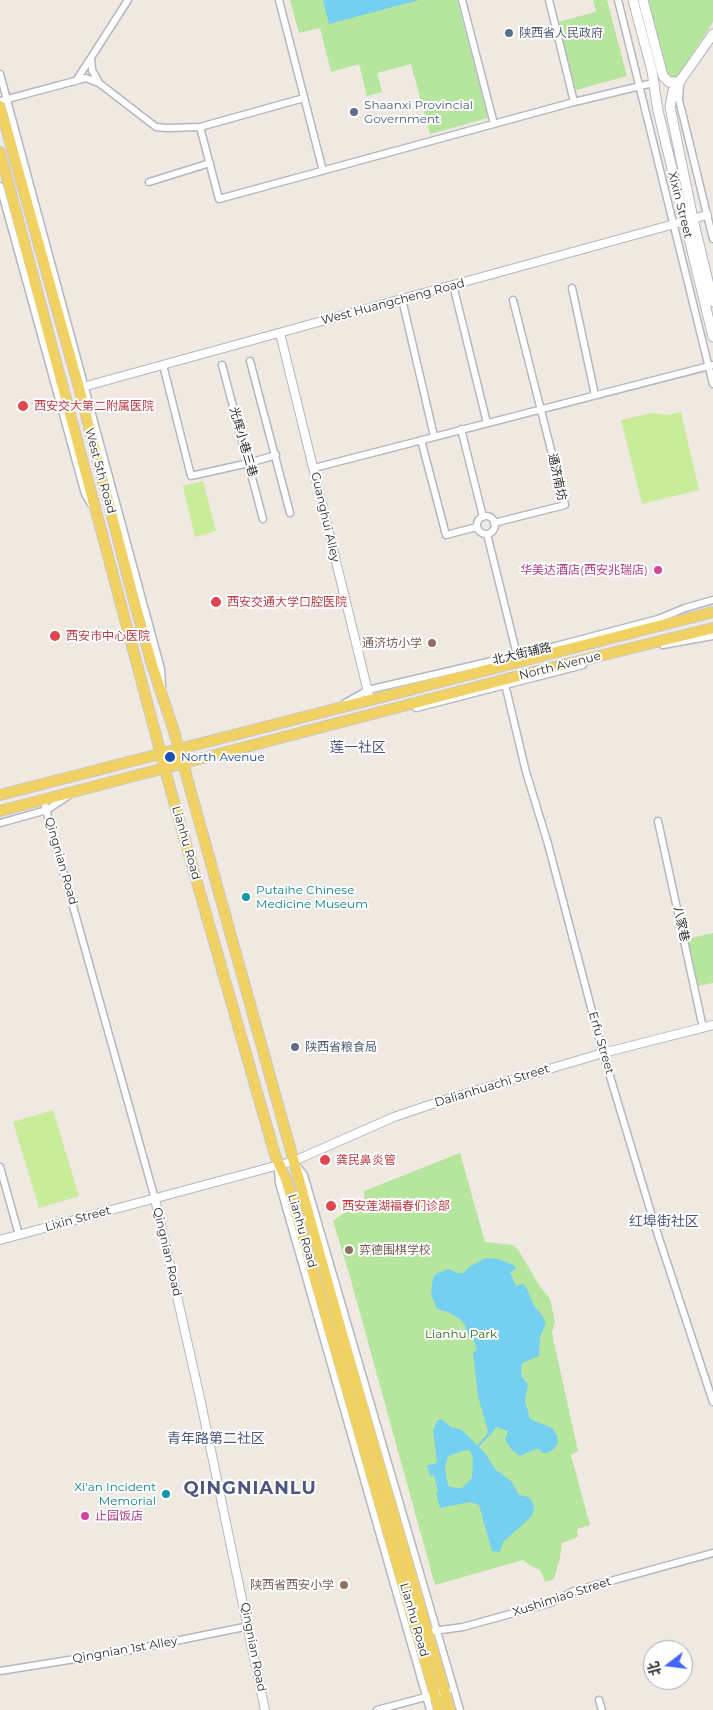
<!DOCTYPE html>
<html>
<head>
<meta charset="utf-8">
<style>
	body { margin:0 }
	#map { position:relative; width:713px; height:1710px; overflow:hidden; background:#efe9e1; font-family:Montserrat,"Noto Sans SC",sans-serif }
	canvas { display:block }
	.north { position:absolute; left:643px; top:1640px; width:50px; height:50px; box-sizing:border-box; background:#fff; border:1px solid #ababab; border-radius:50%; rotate:255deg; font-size:14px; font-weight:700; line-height:20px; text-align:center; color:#2e2e2e }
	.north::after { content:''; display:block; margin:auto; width:18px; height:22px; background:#4264fb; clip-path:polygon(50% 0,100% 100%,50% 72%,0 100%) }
</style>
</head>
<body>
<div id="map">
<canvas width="713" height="1710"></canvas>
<div class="north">北</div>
</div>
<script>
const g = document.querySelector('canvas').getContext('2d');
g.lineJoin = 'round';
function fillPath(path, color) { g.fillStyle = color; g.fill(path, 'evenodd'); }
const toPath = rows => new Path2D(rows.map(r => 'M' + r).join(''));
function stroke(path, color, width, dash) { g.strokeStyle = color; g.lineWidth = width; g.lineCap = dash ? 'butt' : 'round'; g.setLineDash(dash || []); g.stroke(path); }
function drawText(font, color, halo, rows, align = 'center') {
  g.font = font + ' Montserrat,"Noto Sans SC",sans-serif'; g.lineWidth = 4; g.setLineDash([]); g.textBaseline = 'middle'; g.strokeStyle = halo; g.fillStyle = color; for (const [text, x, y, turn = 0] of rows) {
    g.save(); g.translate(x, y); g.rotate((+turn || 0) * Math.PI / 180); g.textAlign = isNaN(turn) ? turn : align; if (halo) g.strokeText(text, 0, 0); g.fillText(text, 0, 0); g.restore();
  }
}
fillPath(toPath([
	[290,0,457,0,488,118,430,134,411,64,377,73,382,92,367,96,359,64,331,72,320,28,299,33],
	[593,0,607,0,627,76,576,90,558,22,596,12],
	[648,0,713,0,713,22,676,79,669,80],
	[713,933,713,983,698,986,687,939],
	[460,1153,485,1242,513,1245,519,1251,539,1285,550,1299,555,1322,552,1333,578,1451,571,1455,590,1525,577,1529,578,1537,562,1543,560,1558,554,1579,545,1582,540,1570,531,1566,523,1560,435,1585,350,1277,333,1221,352,1207,365,1203,364,1191]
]), '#b6e59e');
fillPath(toPath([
	[681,412,699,490,642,504,621,420,652,413,667,415],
	[203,481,216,531,195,537,183,486],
	[53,1110,79,1196,39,1208,13,1122]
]), '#c9ec9a');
fillPath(toPath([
	[323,0,419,0,329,24],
	[486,1258,498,1259,514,1265,516,1269,510,1272,516,1286,523,1284,526,1287,534,1306,542,1315,546,1323,540,1337,539,1356,522,1363,521,1371,522,1377,528,1384,525,1401,530,1419,552,1428,557,1436,558,1443,554,1449,547,1453,543,1453,539,1449,533,1450,520,1456,512,1450,505,1440,508,1431,496,1427,490,1436,487,1434,488,1431,478,1396,473,1352,477,1350,472,1334,468,1335,465,1325,460,1319,448,1312,437,1309,431,1294,433,1278,437,1273,449,1269,457,1273,464,1273,469,1267],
	[441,1419,451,1427,462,1430,485,1453,495,1469,511,1481,519,1495,529,1497,534,1505,533,1513,531,1517,503,1542,500,1552,492,1551,479,1505,470,1502,440,1508,436,1492,438,1491,434,1475,430,1476,427,1465,435,1464,437,1462,433,1431,437,1421],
	[466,1450,470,1451,473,1458,472,1478,462,1488,456,1488,448,1486,445,1468,448,1456]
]), '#75cff0');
stroke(toPath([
	[478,1446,488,1435]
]), '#75cff0', 2);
const minor = toPath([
	[279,0,323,171],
	[462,0,494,124],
	[549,0,574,102],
	[618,0,713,384],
	[91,58,92,70,99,83],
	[0,74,161,669,162,686],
	[76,81,128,0],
	[680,82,679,100,713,239],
	[0,101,86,78,99,83,156,127,167,128,200,127,304,98],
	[200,127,219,199,574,102,653,83],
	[149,182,210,163],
	[0,186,85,494,91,504],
	[453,285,487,423],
	[572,288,595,395],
	[402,299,434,436],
	[250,361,290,513],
	[163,365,191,476,249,463,276,455],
	[222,365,263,519],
	[461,429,483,517],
	[421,440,446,535,477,527],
	[314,468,713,365],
	'477 525a9 9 0 1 1 18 0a9 9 0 1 1-18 0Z',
	[494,523,565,505,513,300],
	[487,534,518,659],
	[663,645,713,636],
	[504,680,526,772,548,844,603,1053,655,1226,713,1402],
	[345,703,368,690,556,646,658,619,685,608,713,600],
	[416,708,583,665],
	[43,799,155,1199],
	[658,821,703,1028],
	[0,823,47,810,68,796],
	[297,1166,304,1175,460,1710],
	[0,1167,19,1235],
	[278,1169,279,1183,430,1710],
	[433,1631,463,1627,550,1603,574,1591,713,1553],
	[0,1671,131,1650,249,1626],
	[599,1700,602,1710],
	[377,1710,448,1691]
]);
const tertiary = toPath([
	[280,333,370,700],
	[79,388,707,215],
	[155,1199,200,1398,265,1710],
	[0,1240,294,1161,394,1117,441,1101,603,1053,713,1025]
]);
const secondary = toPath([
	[633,0,652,71,658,111,713,337],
	[643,0,663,76,669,82,680,82],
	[713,34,673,91,670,107,693,219,713,302]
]);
const primary = toPath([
	[0,106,79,388,134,601,152,665,174,731,348,1356,450,1710],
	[0,152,170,788,275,1155,287,1181,439,1710],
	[0,795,713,612],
	[0,811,526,674,713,628]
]);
stroke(minor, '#b4b7c1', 9);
stroke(tertiary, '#b4b7c1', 10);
stroke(secondary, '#b4b7c1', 11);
stroke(primary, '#c9c9c9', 12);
stroke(minor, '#fff', 6);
stroke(tertiary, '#fff', 8);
stroke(secondary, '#fff', 9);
stroke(primary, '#f2d163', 10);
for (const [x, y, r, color] of [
	[509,33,5,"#5c6f8a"],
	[354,112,5,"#5c6f8a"],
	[23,406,6,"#e0444e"],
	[658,570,5,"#d1479c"],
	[216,602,6,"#e0444e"],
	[55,636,6,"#e0444e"],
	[432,643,5,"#8d6e63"],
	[170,757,6,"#1a4fb4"],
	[246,897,5,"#0f9aa8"],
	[295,1047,5,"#5c6f8a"],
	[325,1160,6,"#e0444e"],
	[331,1206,6,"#e0444e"],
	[349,1250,5,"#8d6e63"],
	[166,1494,5,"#0f9aa8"],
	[85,1516,5,"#d1479c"],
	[344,1585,5,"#8d6e63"]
]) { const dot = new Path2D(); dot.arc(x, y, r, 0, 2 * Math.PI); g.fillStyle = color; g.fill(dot); stroke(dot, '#fff', 2); }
drawText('12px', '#4e5e75', '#fff', [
	["陕西省人民政府",519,33],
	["Shaanxi Provincial",364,105],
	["Government",364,119],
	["陕西省粮食局",305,1047]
], 'left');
drawText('12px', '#2e2e2e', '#fff', [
	["Xixin Street",680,205,76],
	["West Huangcheng Road",393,302,-15],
	["光辉小巷三巷",243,442,74],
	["West 5th Road",100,471,75],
	["通济南坊",557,477,78],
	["Guanghui Alley",325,517,77],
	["北大街辅路",522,654,-13],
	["North Avenue",560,666,-14],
	["Lianhu Road",186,843,74],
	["Qingnian Road",61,861,74],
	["八家巷",681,924,78],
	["Erfu Street",601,1043,74],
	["Dalianhuachi Street",492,1086,-17],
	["Lixin Street",78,1219,-15],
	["Lianhu Road",302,1231,74],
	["Qingnian Road",167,1252,77],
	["Xushimiao Street",562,1597,-18],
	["Lianhu Road",414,1620,74],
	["Qingnian Road",253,1647,79],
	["Qingnian 1st Alley",125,1650,-10]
]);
drawText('12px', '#be3a42', '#fff', [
	["西安交大第二附属医院",34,406],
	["西安交通大学口腔医院",227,602],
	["西安市中心医院",66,636],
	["龚民鼻炎管",336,1160],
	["西安莲湖福春们诊部",342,1206]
], 'left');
drawText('12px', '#b23c85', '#fff', [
	["华美达酒店(西安兆瑞店)",648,570],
	["止园饭店",95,1516,"left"]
], 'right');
drawText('12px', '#785e54', '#fff', [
	["通济坊小学",422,643],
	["弈德围棋学校",359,1250,"left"],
	["陕西省西安小学",334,1585]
], 'right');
drawText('12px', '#164399', '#fff', [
	["North Avenue",181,757]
], 'left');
drawText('12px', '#0d838f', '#fff', [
	["Putaihe Chinese",256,890],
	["Medicine Museum",256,904],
	["Xi'an Incident",156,1487,"right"],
	["Memorial",156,1501,"right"]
], 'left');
drawText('12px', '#2c6e1b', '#fff', [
	["Lianhu Park",461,1334]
]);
drawText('14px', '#4d5680', '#fff', [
	["莲一社区",358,748],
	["红埠街社区",664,1222],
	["青年路第二社区",216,1439]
]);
g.letterSpacing = '1px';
drawText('bold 18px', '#4d5680', '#fff', [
	["QINGNIANLU",250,1489]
]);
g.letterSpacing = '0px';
</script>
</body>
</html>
